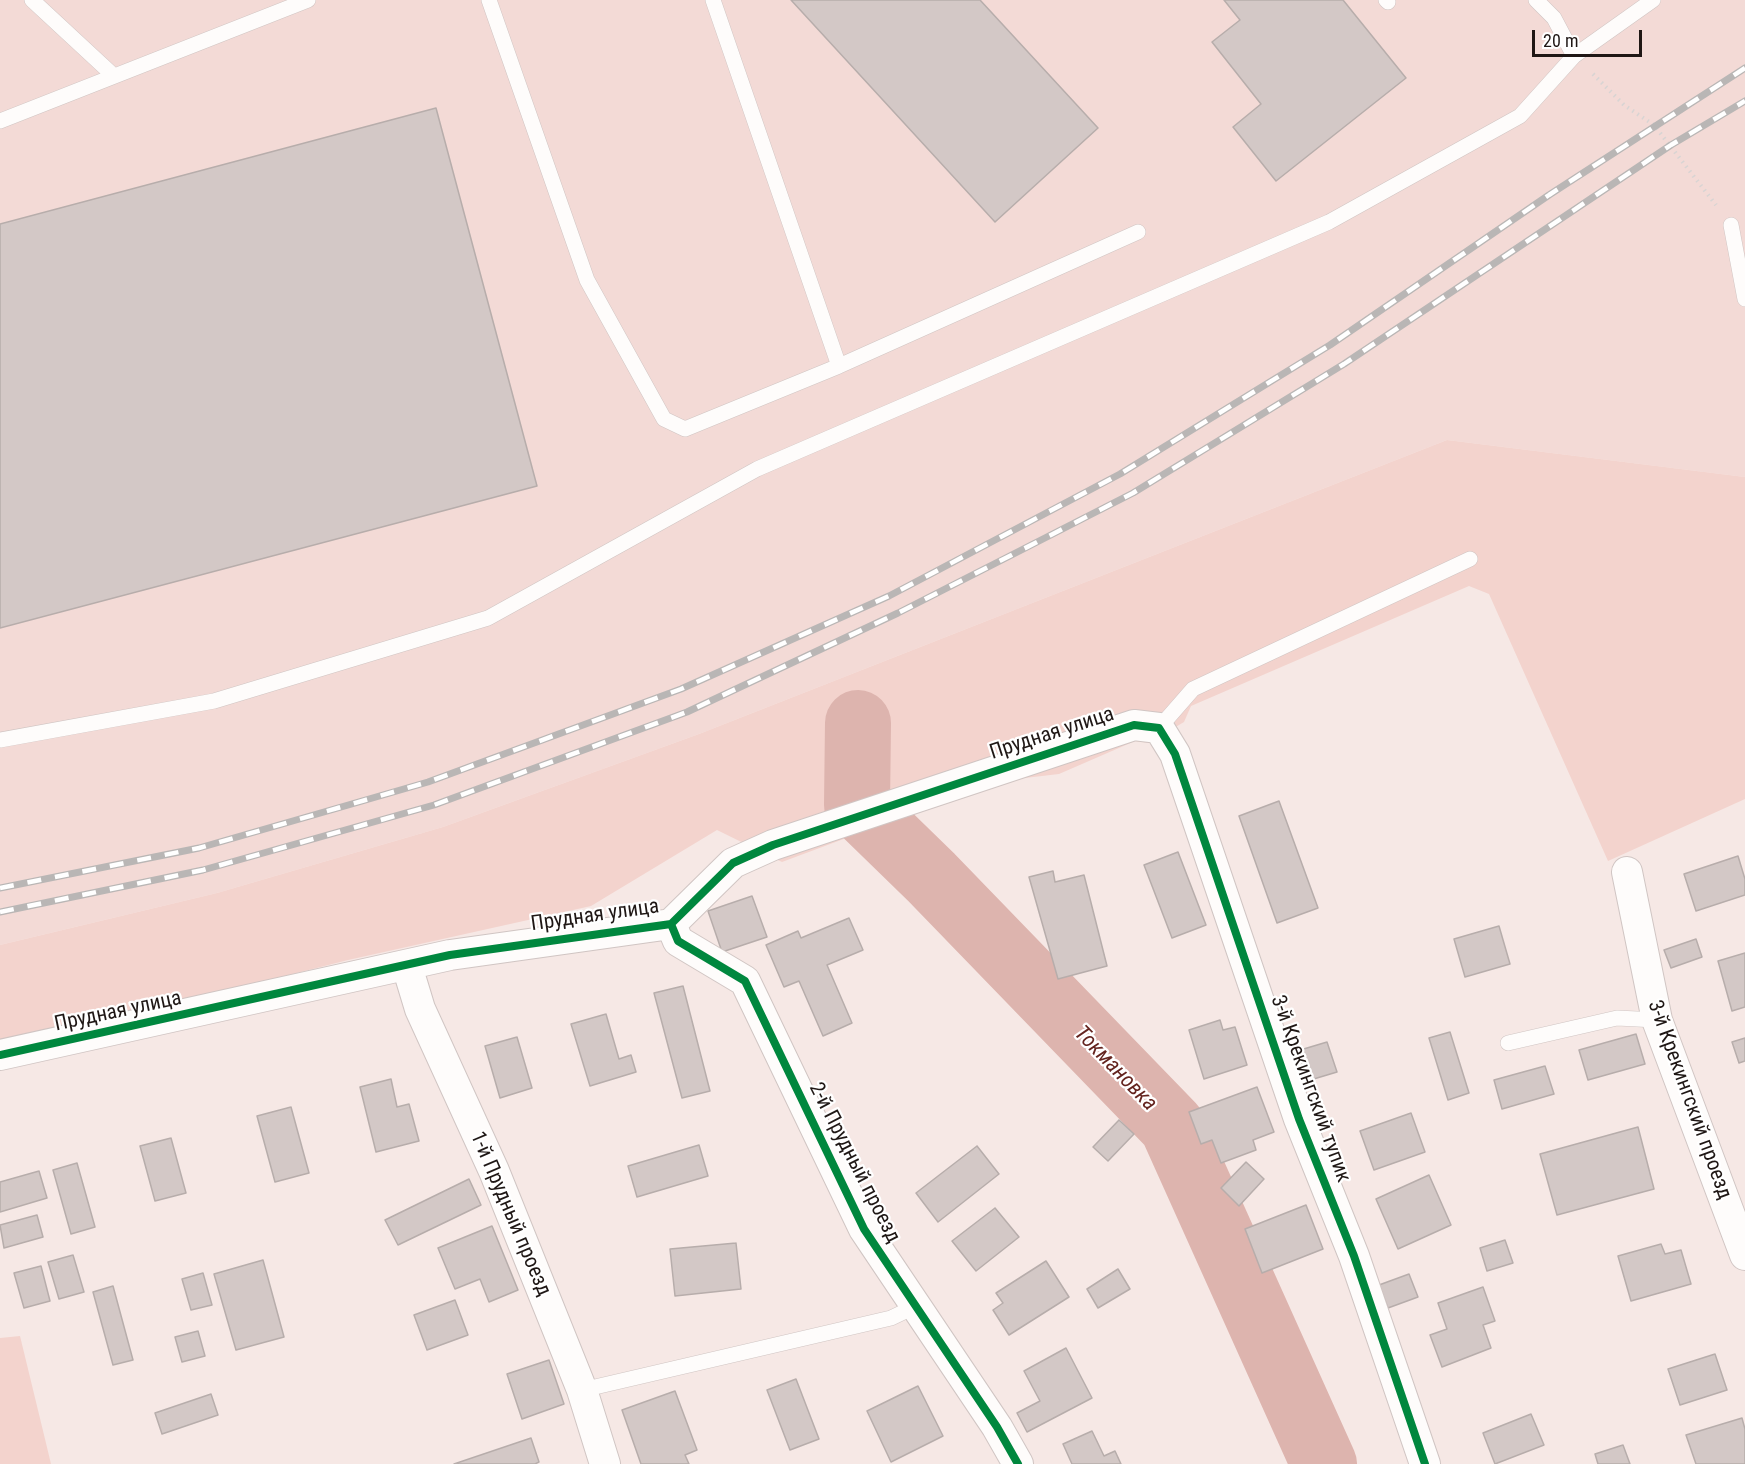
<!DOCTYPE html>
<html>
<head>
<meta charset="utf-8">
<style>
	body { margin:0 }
	#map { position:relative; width:1745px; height:1464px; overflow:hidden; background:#f6e8e5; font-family:"Roboto Condensed",sans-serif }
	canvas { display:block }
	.scale { position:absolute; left:1532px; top:30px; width:110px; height:27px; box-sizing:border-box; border:3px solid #1f1715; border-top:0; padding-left:8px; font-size:18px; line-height:21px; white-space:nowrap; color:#1f1715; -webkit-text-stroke:4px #fff; paint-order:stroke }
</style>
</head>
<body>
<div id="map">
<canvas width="1745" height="1464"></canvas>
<div class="scale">20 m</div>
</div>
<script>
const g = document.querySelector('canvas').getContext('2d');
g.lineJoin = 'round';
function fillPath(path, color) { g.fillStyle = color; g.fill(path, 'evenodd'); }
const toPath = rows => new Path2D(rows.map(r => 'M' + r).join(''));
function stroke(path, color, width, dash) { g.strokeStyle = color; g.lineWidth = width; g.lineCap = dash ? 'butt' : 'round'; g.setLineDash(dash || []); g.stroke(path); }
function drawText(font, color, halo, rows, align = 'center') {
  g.font = font + ' "Roboto Condensed",sans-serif'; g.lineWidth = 4.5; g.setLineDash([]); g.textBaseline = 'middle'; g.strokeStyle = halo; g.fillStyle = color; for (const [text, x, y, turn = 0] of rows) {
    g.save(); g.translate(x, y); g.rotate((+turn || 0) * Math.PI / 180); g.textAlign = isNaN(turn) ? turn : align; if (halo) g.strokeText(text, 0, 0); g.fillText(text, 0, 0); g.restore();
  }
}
fillPath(toPath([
	[0,0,1745,0,1745,477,1447,440,699,734,443,827,217,893,0,945]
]), '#f3dad6');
fillPath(toPath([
	[1447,440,1745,477,1745,799,1608,861,1489,594,1469,586,1191,706,1184,722,1149,743,1135,741,1059,774,999,781,782,862,717,830,591,906,348,960,84,1027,0,1041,0,945,217,893,443,827,699,734],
	[20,1336,45,1439,51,1464,0,1464,0,1338]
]), '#f3d3cd');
stroke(toPath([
	[858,723,857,805,931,877,1172,1126,1324,1464]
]), '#ddb4ae', 66);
const building = toPath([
	[791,0,980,0,1098,128,995,222,791,0],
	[1224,0,1343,0,1406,78,1276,181,1233,127,1261,104,1212,42,1240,20,1224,0],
	[436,108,537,486,0,628,0,224,436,108],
	[1279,801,1318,908,1277,923,1239,816,1279,801],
	[1178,852,1206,925,1172,938,1144,865,1178,852],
	[1738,856,1745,879,1745,895,1696,911,1684,874,1738,856],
	[1053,871,1055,882,1084,875,1107,966,1058,979,1029,877,1053,871],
	[752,896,767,937,722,952,708,911,752,896],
	[849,918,863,950,827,965,852,1023,823,1036,799,981,784,987,766,945,798,931,801,938,849,918],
	[1499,926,1510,964,1465,977,1454,939,1499,926],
	[1696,939,1702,957,1671,968,1664,950,1696,939],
	[1745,953,1745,1007,1732,1011,1718,961,1745,953],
	[683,986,710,1091,682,1098,654,993,683,986],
	[606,1014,619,1059,631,1055,636,1072,590,1086,571,1024,606,1014],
	[1220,1020,1223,1030,1235,1027,1247,1065,1204,1079,1189,1030,1220,1020],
	[1450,1032,1469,1093,1448,1100,1429,1038,1450,1032],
	[1636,1034,1645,1064,1588,1080,1579,1050,1636,1034],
	[517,1037,532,1088,500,1098,485,1046,517,1037],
	[1745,1038,1745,1061,1739,1063,1732,1042,1745,1038],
	[1327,1042,1337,1072,1307,1081,1297,1051,1327,1042],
	[1545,1066,1554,1094,1502,1109,1494,1080,1545,1066],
	[391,1079,397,1107,409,1104,419,1141,376,1152,360,1087,391,1079],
	[1257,1087,1274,1132,1253,1140,1256,1150,1221,1163,1212,1140,1201,1144,1189,1112,1257,1087],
	[291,1107,309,1173,275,1182,257,1116,291,1107],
	[1411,1113,1425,1152,1374,1170,1360,1131,1411,1113],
	[1119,1120,1134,1134,1108,1161,1093,1147,1119,1120],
	[1638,1127,1654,1189,1557,1215,1540,1154,1638,1127],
	[171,1138,186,1193,155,1201,140,1146,171,1138],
	[699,1145,708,1176,637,1197,628,1166,699,1145],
	[977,1146,999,1174,938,1222,916,1193,977,1146],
	[1246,1162,1264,1179,1239,1206,1221,1188,1246,1162],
	[77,1163,95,1227,71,1234,53,1170,77,1163],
	[39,1171,47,1198,0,1212,0,1182,39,1171],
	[1429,1175,1451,1225,1398,1249,1376,1199,1429,1175],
	[469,1179,481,1205,398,1245,385,1220,469,1179],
	[1306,1205,1323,1249,1262,1273,1245,1229,1306,1205],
	[995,1208,1019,1237,976,1271,952,1241,995,1208],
	[37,1215,43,1237,4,1248,0,1225,37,1215],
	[492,1226,518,1290,489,1302,480,1279,455,1289,438,1248,492,1226],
	[1505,1240,1513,1263,1487,1271,1480,1248,1505,1240],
	[736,1243,741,1289,675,1296,670,1249,736,1243],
	[1661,1244,1665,1254,1681,1250,1691,1284,1631,1301,1618,1256,1661,1244],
	[73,1255,84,1292,59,1299,48,1262,73,1255],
	[263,1260,284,1337,236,1350,214,1274,263,1260],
	[1046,1261,1069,1297,1009,1335,993,1310,1003,1303,996,1293,1046,1261],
	[41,1266,50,1301,24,1308,14,1273,41,1266],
	[1118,1269,1130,1289,1098,1308,1087,1289,1118,1269],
	[203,1273,212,1305,191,1310,182,1279,203,1273],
	[1409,1274,1418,1297,1388,1308,1379,1285,1409,1274],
	[113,1286,133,1360,113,1365,93,1292,113,1286],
	[1483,1287,1495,1321,1483,1325,1491,1348,1442,1367,1430,1335,1447,1329,1438,1303,1483,1287],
	[455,1300,468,1335,427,1350,414,1315,455,1300],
	[198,1331,205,1356,182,1362,175,1337,198,1331],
	[1066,1348,1092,1398,1027,1432,1017,1413,1040,1401,1024,1371,1066,1348],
	[1715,1354,1727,1390,1680,1405,1668,1369,1715,1354],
	[549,1360,564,1404,522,1419,507,1374,549,1360],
	[796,1379,819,1439,790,1450,767,1390,796,1379],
	[918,1386,943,1436,891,1462,867,1411,918,1386],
	[675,1391,697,1450,685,1455,689,1464,641,1464,622,1410,675,1391],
	[211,1394,218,1415,162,1434,155,1413,211,1394],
	[1531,1414,1544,1445,1495,1464,1483,1433,1531,1414],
	[1742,1418,1745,1429,1745,1464,1696,1464,1686,1435,1742,1418],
	[1092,1431,1104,1456,1115,1451,1121,1464,1072,1464,1063,1444,1092,1431],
	[531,1438,539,1462,535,1464,454,1464,531,1438],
	[1623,1445,1630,1464,1598,1464,1595,1454,1623,1445]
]);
fillPath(building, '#d3c8c6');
stroke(building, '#b7adab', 1.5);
const service = toPath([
	[32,0,114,76],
	[489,0,587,280,664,419,685,429,839,366,713,0],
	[1386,0,1388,2],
	[1574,56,1653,0],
	[0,121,308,0],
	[1731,225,1745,299],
	[839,366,1138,232],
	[1159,728,1193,689,1470,559],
	[0,740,214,701,488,618,757,469,1329,222,1520,116,1574,56,1554,18,1536,0],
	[1508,1043,1617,1018,1657,1020],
	[582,1390,891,1318,914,1307]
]);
const minor = toPath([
	[1627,872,1657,1020,1745,1255],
	[671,924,678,941,745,981,864,1229,997,1427,1018,1464],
	[407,966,420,1009,494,1171,582,1390,605,1464],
	[0,1055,450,955,671,924,733,863,773,845,1134,725,1159,728,1175,754,1299,1119,1354,1256,1425,1464]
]);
stroke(service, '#d0c5c3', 16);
stroke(minor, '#d0c5c3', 32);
stroke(toPath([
	[1593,74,1624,105,1654,125,1716,205]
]), '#d8d4d3', 4, [1.5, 4.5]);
stroke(service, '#fefcfb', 15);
stroke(minor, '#fefcfb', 30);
const rail = toPath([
	[0,888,199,848,428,782,681,689,889,596,1120,474,1330,345,1549,195,1745,68],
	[0,912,203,870,434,805,687,712,898,613,1133,493,1344,364,1671,145,1745,101]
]);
stroke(rail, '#b9b6b5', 7);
stroke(rail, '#fff', 4.5, [14]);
stroke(toPath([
	[671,924,678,941,745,981,864,1229,997,1427,1018,1464],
	[0,1055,450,955,671,924,733,863,773,845,1134,725,1159,728,1175,754,1299,1119,1354,1256,1425,1464]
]), '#00873e', 8);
drawText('21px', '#1f1715', '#fff', [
	["Прудная улица",1052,734,-18],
	["Прудная улица",595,916,-8],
	["Прудная улица",118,1012,-12],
	["3-й Крекингский тупик",1310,1089,70],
	["3-й Крекингский проезд",1689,1100,70],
	["2-й Прудный проезд",854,1163,63],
	["1-й Прудный проезд",510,1214,67]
]);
drawText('italic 22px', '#64241f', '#fff', [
	["Токмановка",1115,1069,46]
]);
</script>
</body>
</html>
